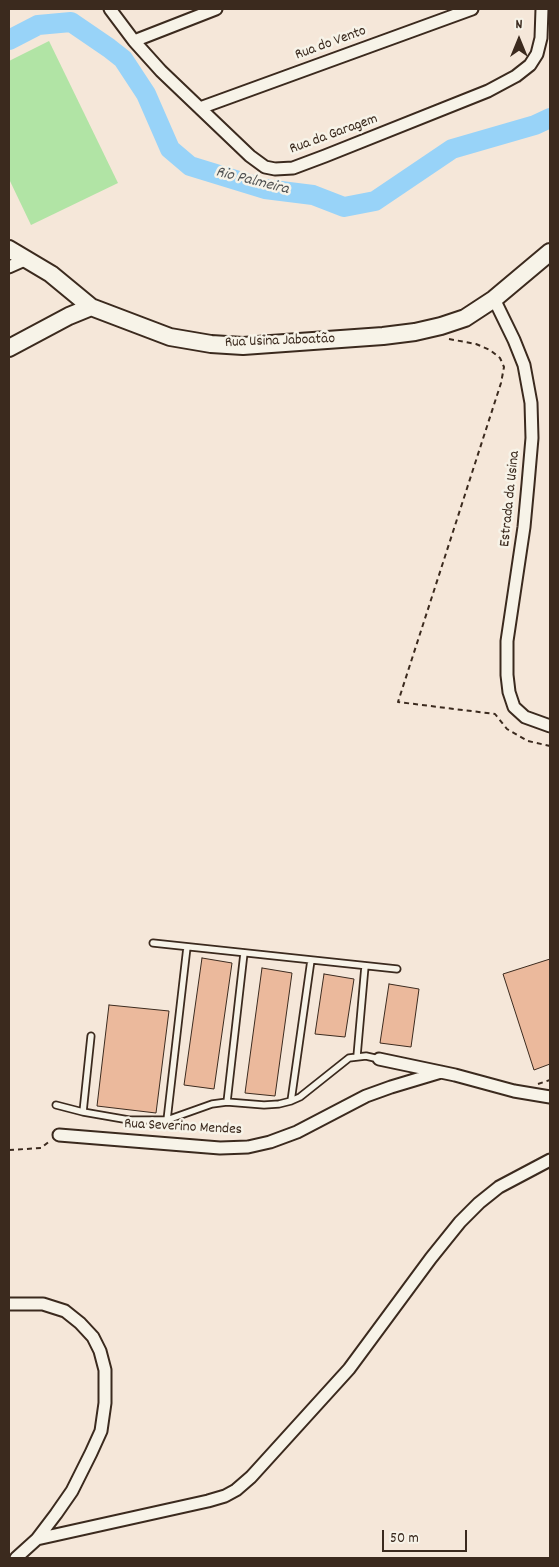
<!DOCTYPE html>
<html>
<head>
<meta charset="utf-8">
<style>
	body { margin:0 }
	#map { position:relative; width:559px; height:1567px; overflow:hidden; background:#f5e7d9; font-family:Dekko,sans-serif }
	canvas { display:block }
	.frame { position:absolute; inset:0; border:10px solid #3b2a1e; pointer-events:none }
	.north { position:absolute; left:494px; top:15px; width:50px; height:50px; -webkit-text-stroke:4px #f7f3e8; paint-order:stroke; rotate:0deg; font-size:14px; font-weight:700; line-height:20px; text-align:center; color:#3b2a1e }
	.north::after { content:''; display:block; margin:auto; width:18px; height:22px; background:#3b2a1e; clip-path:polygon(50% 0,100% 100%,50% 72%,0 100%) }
	.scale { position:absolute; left:382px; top:1530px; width:85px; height:22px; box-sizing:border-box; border:2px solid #3b2a1e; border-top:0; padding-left:6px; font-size:15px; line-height:18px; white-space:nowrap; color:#3b2a1e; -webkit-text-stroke:4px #f7f3e8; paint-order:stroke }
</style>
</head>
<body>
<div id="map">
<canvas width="559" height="1567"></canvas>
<div class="frame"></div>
<div class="north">N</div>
<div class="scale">50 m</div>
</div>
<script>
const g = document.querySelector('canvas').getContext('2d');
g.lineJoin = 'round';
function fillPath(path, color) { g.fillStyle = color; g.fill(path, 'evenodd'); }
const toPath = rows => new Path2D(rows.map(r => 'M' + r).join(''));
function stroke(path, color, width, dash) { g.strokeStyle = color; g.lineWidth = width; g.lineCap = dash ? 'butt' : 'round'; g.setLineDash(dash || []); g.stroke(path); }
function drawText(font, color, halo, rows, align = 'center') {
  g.font = font + ' Dekko,sans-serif'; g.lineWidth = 5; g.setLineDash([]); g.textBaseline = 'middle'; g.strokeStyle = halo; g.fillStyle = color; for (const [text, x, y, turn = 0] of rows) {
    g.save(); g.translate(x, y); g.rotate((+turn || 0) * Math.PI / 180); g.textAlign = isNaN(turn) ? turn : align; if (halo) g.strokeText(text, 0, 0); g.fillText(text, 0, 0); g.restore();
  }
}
fillPath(toPath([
	[49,41,118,183,31,225,9,179,9,61]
]), '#b1e4a5');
stroke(toPath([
	[9,40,38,25,71,22,109,48,123,59,146,94,170,149,190,166,265,189,313,195,344,207,375,201,452,149,535,125,550,118]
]), '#98d3f8', 20);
const building = toPath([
	[202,958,232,963,214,1089,184,1085,202,958],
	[550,959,550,1064,534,1070,503,974,550,959],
	[262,968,292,973,275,1096,245,1093,262,968],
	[324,974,354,979,345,1037,315,1034,324,974],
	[389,984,419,989,411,1047,380,1043,389,984],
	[109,1005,169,1011,156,1113,97,1106,109,1005]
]);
fillPath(building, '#ebb99c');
stroke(building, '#3b2a1e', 1);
const lane = toPath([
	[153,943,397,969],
	[357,1056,365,966],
	[291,1101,311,960],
	[227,1102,244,953],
	[56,1105,83,1112,129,1120,167,1120,212,1104,227,1102,264,1105,279,1104,291,1101,300,1097,349,1058,366,1056,379,1059],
	[83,1112,91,1036],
	[167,1120,187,947]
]);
const street = toPath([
	[110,9,134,41,161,71,250,156,265,167,275,169,293,168,325,156,488,91,516,76,530,65,537,54,541,38,542,9],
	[134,41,216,9],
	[200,108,472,9],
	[9,267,27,259],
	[494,299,514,340,524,365,531,403,532,438,528,484,524,527,507,641,507,675,509,692,514,707,525,717,550,726],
	[379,1059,455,1075,514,1091,550,1097],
	[59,1135,220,1148,248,1147,270,1142,297,1132,366,1096,391,1087,441,1072],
	[9,1304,43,1304,65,1311,80,1323,93,1337,100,1351,105,1370,105,1403,101,1431,91,1453,72,1491,56,1514,37,1539,16,1558],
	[37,1539,208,1501,225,1496,236,1490,251,1477,349,1369,431,1258,460,1222,479,1203,499,1187,550,1160]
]);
const secondary = toPath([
	[9,249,51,274,91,307,170,337,211,344,243,346,383,336,415,332,441,326,465,318,494,299,550,252],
	[9,348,69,316,91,307]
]);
stroke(lane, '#3b2a1e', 9);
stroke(street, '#3b2a1e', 15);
stroke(secondary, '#3b2a1e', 20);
stroke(toPath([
	[449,339,476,344,490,350,500,358,504,367,501,383,398,702,495,714,507,729,528,741,550,746],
	[538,1084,550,1080],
	[9,1150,41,1148,51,1140]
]), '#3b2a1e', 2, [5, 4]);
stroke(lane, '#f7f3e8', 5.5);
stroke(street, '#f7f3e8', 11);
stroke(secondary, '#f7f3e8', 16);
drawText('15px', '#3b2a1e', '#f7f3e8', [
	["Rua do Vento",331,44,-20],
	["Rua da Garagem",334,135,-20],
	["Rua Usina Jaboatão",280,342,-2],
	["Estrada da Usina",511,499,-84],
	["Rua Severino Mendes",183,1128,3]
]);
drawText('italic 16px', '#525454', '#f7f3e8', [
	["Rio Palmeira",252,182,14]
]);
</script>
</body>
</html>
